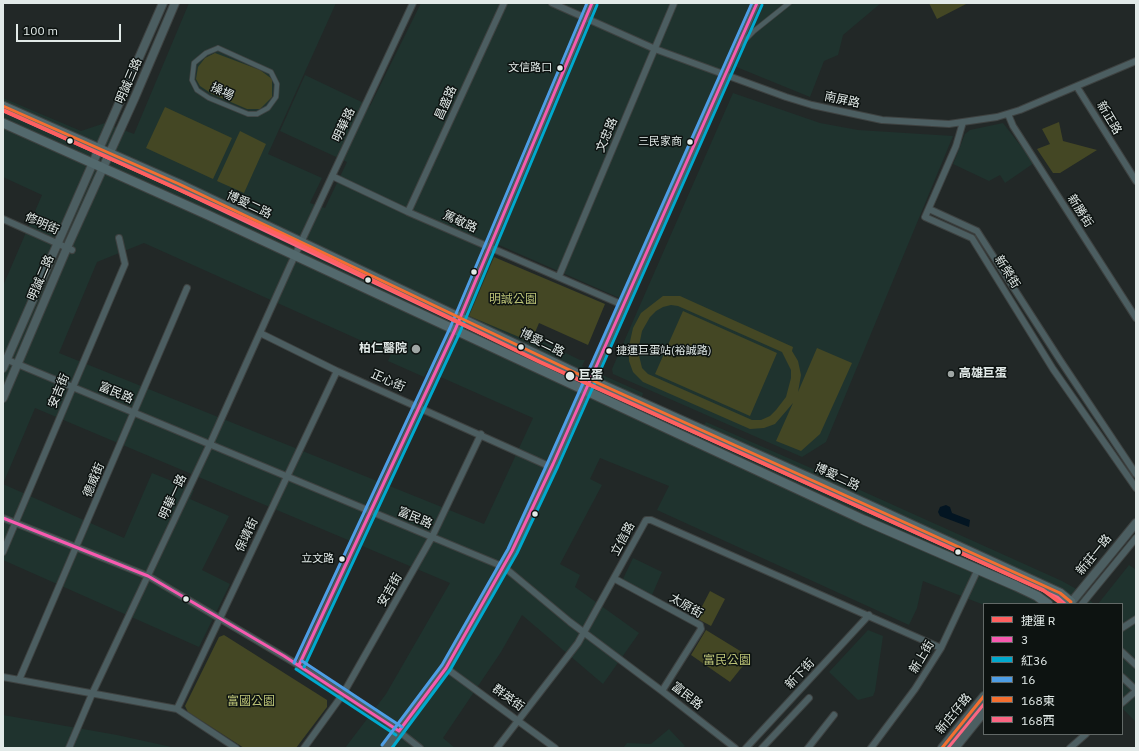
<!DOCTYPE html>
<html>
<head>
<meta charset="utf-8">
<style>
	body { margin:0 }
	#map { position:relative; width:1139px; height:751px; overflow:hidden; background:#222827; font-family:"IBM Plex Sans","Noto Sans TC",sans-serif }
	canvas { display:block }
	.frame { position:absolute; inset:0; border:4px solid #e2eae8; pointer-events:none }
	.legend { position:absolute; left:983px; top:603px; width:140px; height:132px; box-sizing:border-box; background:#0d1311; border:1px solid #626967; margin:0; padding:5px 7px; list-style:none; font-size:12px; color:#e2eae8 }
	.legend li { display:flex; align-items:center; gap:8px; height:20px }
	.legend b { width:20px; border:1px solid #626967 }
	.scale { position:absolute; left:16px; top:24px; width:105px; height:18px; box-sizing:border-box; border:2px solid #e2eae8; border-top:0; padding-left:5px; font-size:12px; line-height:14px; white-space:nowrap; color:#e2eae8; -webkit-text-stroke:3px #0d1311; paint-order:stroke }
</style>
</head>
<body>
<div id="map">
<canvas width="1139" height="751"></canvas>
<div class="frame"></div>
<ul class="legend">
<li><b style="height:5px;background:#ff6060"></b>捷運 R</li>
<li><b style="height:5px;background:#f75aaf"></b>3</li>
<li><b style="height:5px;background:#00a9ce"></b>紅36</li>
<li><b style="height:5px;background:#4d9ee5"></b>16</li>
<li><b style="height:5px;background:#f46f30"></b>168東</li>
<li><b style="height:5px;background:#fa6682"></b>168西</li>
</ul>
<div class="scale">100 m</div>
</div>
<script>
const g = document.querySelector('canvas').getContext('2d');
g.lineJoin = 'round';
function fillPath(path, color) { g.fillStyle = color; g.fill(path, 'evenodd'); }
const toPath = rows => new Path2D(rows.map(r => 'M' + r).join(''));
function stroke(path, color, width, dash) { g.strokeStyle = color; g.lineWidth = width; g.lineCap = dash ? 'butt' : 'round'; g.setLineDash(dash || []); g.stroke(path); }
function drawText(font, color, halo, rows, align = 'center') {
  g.font = font + ' "IBM Plex Sans","Noto Sans TC",sans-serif'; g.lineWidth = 3; g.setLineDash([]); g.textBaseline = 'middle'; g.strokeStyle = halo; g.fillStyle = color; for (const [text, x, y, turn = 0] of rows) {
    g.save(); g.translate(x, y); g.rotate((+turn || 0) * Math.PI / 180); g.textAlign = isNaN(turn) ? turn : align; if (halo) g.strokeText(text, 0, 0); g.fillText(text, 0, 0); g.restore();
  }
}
fillPath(toPath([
	[189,3,336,3,268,154,322,178,310,203,325,208,347,162,280,131,305,75,370,106,421,3,881,3,843,35,838,55,824,61,810,97,734,66,631,303,499,245,470,316,531,342,533,337,580,360,585,360,582,366,643,393,642,397,704,425,706,422,820,472,1062,581,1078,590,1094,604,984,605,923,581,917,608,909,625,657,510,669,486,600,458,590,479,602,485,560,564,580,575,575,587,639,633,603,684,522,615,501,652,443,738,455,748,345,748,386,694,450,583,35,408,3,484,124,538,152,473,194,490,190,499,229,516,202,570,230,584,199,647,3,560,3,286,42,195,3,177,3,98,81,131,105,123,134,134],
	[144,243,391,354,388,361,424,377,427,371,533,418,484,524,59,353,97,262],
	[733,93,820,123,858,130,953,136,826,442,802,457,613,374,612,369],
	[1003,123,1034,163,1005,183,1000,175,989,181,953,164,965,134,970,130],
	[633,558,662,572,652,595,622,581],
	[1129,565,1135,569,1136,574,1136,722,1122,708,1122,604,1098,604],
	[868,630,883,636,875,691,873,696,858,700,829,672],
	[3,715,117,735,176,748,3,748],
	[669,729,685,746,682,748,623,748,627,743,651,744]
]), '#1f332e');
fillPath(toPath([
	[929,3,968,3,937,19],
	[215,53,260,70,272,79,272,97,260,109,247,109,212,94,200,86,196,79,198,67,205,58],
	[165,107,232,138,213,179,146,148],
	[1059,122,1063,141,1097,150,1060,173,1053,173,1037,149,1050,144,1042,129],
	[240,131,266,144,244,193,217,181],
	[494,257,605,304,588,345,539,323,531,342,469,316],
	[663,296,680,296,793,347,792,351,798,361,801,375,798,392,817,348,852,363,820,434,801,451,776,441,793,403,775,424,764,428,750,429,643,382,633,372,629,361,629,346,633,328,641,313],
	[671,305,678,306,782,352,791,370,791,378,786,397,776,410,770,416,761,420,752,420,648,374,642,368,638,351,642,331,650,317,656,311,663,307],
	[683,311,777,353,750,416,655,374],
	[710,591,725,599,711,626,696,618],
	[706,630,750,657,730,682,691,655],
	[224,635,327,700,327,707,296,748,244,748,188,712,185,706,219,637]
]), '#444724');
fillPath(toPath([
	[946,505,950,507,952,513,970,520,969,527,940,516,938,512,940,507]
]), '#031522');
const pedestrian = toPath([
	[739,46,754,31,789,3],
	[218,48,271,72,277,84,276,97,268,108,257,114,248,114,209,98,197,90,192,80,194,63,206,53,218,48]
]);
const minor = toPath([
	[552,3,655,49,786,97,812,105,882,120,949,124,997,117,1020,110,1136,61],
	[725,75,757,3],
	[1077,87,1136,181],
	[1008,114,1013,126,1136,318],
	[963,122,956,146,925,217,972,238,1053,369,1136,488],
	[332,176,408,212,623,305],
	[929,209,977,231,1060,360,1136,474],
	[408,212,504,3],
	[3,219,72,250],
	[559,276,674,3],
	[260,333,337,371,551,467],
	[3,358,504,567,570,622,662,691,735,748],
	[3,518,148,576,305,669,387,722,420,748],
	[3,552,125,264,119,238],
	[615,579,700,625,701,629,662,691],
	[1082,604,1136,538],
	[1122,628,1136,619],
	[1122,652,1136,665],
	[299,665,455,330,592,3],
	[446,668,555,748],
	[3,677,177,709,236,748],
	[1122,677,1136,690],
	[19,680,187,288],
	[1122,703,1136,691],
	[177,709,337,371],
	[69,748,92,694,210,444,290,266,413,3],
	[304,748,343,694,432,537,481,434],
	[497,748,578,643,646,520,651,520,941,648],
	[746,748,869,615],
	[762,748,809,698],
	[808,748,834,715],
	[871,748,915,689,941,648,978,569],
	[1070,748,1086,734]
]);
const tertiary = toPath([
	[3,368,163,3],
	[3,398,69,243,135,97,175,3],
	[1070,604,1136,523],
	[386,748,446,668,512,551,553,464,725,75],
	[942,748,984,696],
	[955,748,984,712]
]);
const secondary = toPath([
	[3,106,179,184,578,374,812,479,1060,593,1071,602],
	[3,123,208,215,864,520,1016,586,1037,596,1048,604]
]);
stroke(pedestrian, '#3e4241', 6);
stroke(minor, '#3e4241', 8);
stroke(tertiary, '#3e4241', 10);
stroke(secondary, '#3e4241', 11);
stroke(pedestrian, '#4c5e61', 4.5);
stroke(minor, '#4c5e61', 6);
stroke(tertiary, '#4c5e61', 8);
stroke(secondary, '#53696d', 9);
stroke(toPath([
	[3,518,148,576,284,656,399,731],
	[299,665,455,330,592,3],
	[399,731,446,668,512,551,553,464,757,3]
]), '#f75aaf', 3);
stroke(toPath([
	[304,667,460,332,597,5],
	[296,669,396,735],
	[392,748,450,670,517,553,558,466,762,5]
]), '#00a9ce', 3);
stroke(toPath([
	[302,661,402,727],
	[294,663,450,328,587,3],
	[382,745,442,665,508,549,548,462,752,3]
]), '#4d9ee5', 3);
stroke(toPath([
	[3,106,179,184,578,374,1060,593,1071,602,1070,604],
	[942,748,984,696]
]), '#f46f30', 3);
stroke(toPath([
	[3,111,177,189,576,379,1057,597,1065,604],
	[948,748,984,704]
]), '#fa6682', 3);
stroke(toPath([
	[3,110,282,236,540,362,1043,590,1062,604]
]), '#ff6060', 4);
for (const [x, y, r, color] of [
	[560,68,3.5,"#e2eae8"],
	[70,141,3.5,"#e2eae8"],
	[690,142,3.5,"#e2eae8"],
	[474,272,3.5,"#e2eae8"],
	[368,280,3.5,"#e2eae8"],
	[521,347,3.5,"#e2eae8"],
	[416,349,5,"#9fa6a4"],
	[609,351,3.5,"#e2eae8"],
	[951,374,4,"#9fa6a4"],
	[570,376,5,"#e2eae8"],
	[535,514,3.5,"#e2eae8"],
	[958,552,3.5,"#e2eae8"],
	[342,559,3.5,"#e2eae8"],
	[186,599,3.5,"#e2eae8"]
]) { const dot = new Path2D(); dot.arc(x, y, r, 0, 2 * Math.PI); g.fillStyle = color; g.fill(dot); stroke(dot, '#0d1311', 1.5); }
drawText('11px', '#e2eae8', '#0d1311', [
	["文信路口",552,68],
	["三民家商",682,142],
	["捷運巨蛋站(裕誠路)",616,351,"left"],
	["立文路",334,559]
], 'right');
drawText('12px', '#e2eae8', '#0d1311', [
	["明誠三路",129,81,-67],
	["操場",222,92,26],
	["南屏路",842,100,12],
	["昌盛路",446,103,-66],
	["新正路",1109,118,59],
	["明華路",344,125,-65],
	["文忠路",607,135,-67],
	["博愛二路",249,205,25],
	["新勝街",1080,211,57],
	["篤敬路",460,222,24],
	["修明街",42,224,24],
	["新榮街",1007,272,58],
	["明誠二路",41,278,-67],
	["博愛二路",542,343,26],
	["正心街",388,381,24],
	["安吉街",59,391,-67],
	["富民路",116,393,23],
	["博愛二路",837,477,25],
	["德威街",94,480,-67],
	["明華一路",173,497,-65],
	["富民路",415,518,23],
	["保靖街",247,535,-65],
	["立信路",623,539,-62],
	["新莊一路",1094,555,-51],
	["安吉街",390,590,-60],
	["太原街",686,606,30],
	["新上街",922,657,-59],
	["新下街",800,674,-47],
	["富民路",687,696,38],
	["群英街",508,698,36],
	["新庄仔路",954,714,-51]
]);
drawText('12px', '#bec578', '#0d1311', [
	["明誠公園",513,300],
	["富民公園",727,661],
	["富國公園",251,702]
]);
drawText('bold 12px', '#e2eae8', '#0d1311', [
	["柏仁醫院",407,349],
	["高雄巨蛋",959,374,"left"]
], 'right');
drawText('bold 12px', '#e2eae8', '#0d1311', [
	["巨蛋",579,376]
], 'left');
</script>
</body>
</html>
